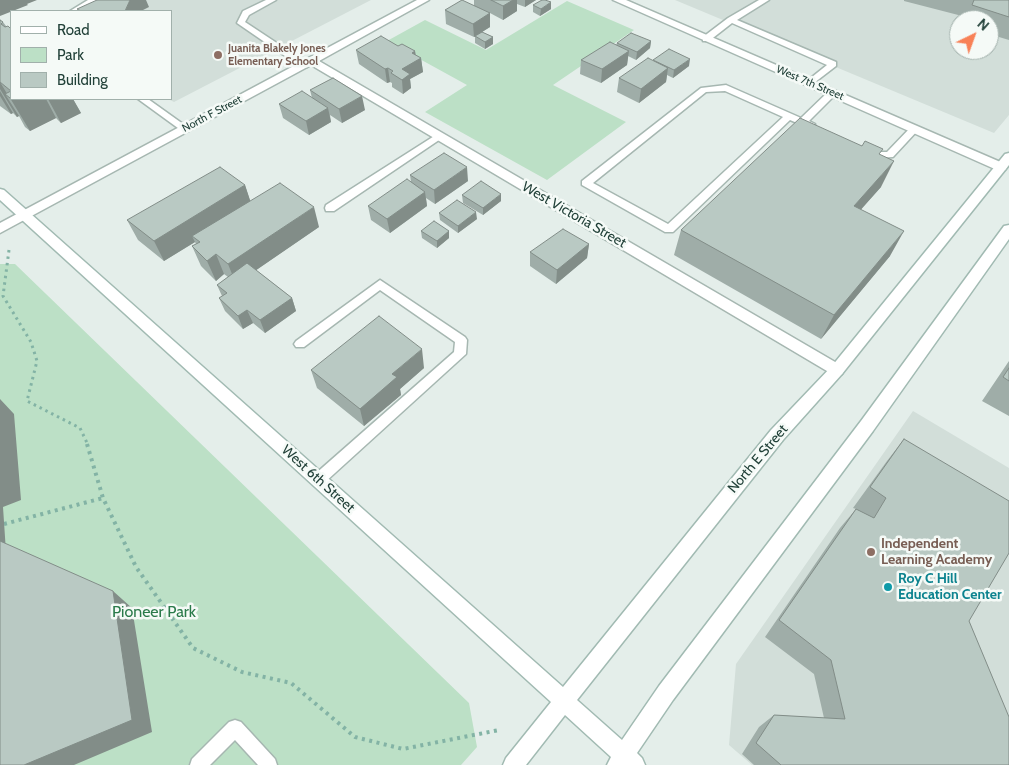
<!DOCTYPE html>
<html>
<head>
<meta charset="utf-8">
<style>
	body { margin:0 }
	#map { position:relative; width:1009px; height:765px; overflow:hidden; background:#e4eeea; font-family:Cabin,sans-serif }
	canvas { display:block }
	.legend { position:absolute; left:10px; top:10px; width:162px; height:90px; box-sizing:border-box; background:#f5faf7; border:1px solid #a1b0ab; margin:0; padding:6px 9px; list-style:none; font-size:15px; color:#224139 }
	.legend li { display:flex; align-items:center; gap:10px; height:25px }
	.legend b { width:25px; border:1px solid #a1b0ab }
	.north { position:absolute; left:949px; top:10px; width:50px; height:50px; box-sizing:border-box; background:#f5faf7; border:1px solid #a1b0ab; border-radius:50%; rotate:42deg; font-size:14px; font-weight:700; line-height:20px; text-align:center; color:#224139 }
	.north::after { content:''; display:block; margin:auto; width:18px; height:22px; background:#f88157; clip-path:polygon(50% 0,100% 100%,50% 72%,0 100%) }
</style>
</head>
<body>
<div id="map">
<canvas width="1009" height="765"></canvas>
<ul class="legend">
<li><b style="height:6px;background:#fff"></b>Road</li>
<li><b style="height:14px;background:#bce0c6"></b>Park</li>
<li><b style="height:14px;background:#b9c9c3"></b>Building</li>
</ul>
<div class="north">N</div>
</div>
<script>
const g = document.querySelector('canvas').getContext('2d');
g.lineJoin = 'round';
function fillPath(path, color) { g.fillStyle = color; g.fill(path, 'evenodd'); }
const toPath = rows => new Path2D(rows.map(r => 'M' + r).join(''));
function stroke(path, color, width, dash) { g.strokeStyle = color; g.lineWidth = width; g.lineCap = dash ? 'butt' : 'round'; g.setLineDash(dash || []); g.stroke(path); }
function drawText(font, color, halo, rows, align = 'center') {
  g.font = font + ' Cabin,sans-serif'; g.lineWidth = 5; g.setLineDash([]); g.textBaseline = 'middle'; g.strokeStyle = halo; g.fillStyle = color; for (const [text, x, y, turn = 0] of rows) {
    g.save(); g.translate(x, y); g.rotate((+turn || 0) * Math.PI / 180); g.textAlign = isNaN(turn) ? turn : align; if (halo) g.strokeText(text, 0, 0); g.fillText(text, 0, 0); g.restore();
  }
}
fillPath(toPath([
	[113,0,371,0,174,102,168,99,171,99,171,11,88,11],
	[675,0,1009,0,1009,115,994,133],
	[959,20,989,20,989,50,959,50],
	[913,411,1009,468,1009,765,752,765,729,745,736,664]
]), '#d2ded9');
fillPath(toPath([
	[567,1,634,30,553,85,626,122,547,180,425,112,467,85,387,41,425,20,486,50],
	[0,264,15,264,469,703,477,747,461,765,0,765]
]), '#bce0c6');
const lane = toPath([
	[88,0,98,0,80,11,70,11,88,0],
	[266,0,276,0,249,15,245,22,307,63,307,67,301,67,237,23,243,11,266,0],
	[759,0,769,0,737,20,836,62,836,66,810,86,806,83,807,81,827,65,732,23,709,41,703,41,703,37,728,18,759,0],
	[726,85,801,118,829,91,835,91,837,93,809,121,815,124,815,128,809,128,790,120,673,232,665,232,582,185,582,181,701,88,726,85],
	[725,91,783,117,668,224,593,183,706,92,725,91],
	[138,99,148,99,190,129,188,131,182,131,138,99],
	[914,126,919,129,893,157,878,158,862,150,867,147,879,152,887,152,911,127,914,126],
	[439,133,442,134,442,138,334,211,326,211,325,208,326,205,439,133],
	[380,280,465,337,467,340,466,354,324,483,319,485,314,483,312,479,314,475,454,352,455,342,380,290,304,347,296,347,294,344,296,341,380,280],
	[235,720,241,722,275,759,277,765,258,765,235,740,210,765,190,765,192,759,229,722,235,720]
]);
const street = toPath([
	[417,0,429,0,319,61,842,366,844,370,842,374,837,376,832,374,311,65,0,233,0,223,417,0],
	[613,0,626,0,1005,164,1007,167,1005,170,997,170,613,0]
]);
const secondary = toPath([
	[1009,153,1009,165,842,374,783,440,577,700,622,740,659,686,861,421,1004,226,1009,225,1009,239,873,431,673,700,637,753,642,758,645,765,607,765,611,757,565,715,526,765,503,765,506,758,551,702,0,200,0,189,4,190,563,687,771,430,832,366,1005,154,1009,153]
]);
stroke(lane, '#a6b7b1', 3);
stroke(street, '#a6b7b1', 3);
stroke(secondary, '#a1bab2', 3);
stroke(toPath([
	[9,250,3,296,31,342,37,361,27,401,80,428,88,445]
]), '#83b3a5', 3, [2.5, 4]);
stroke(toPath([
	[87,444,103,498,136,567,193,648,242,672,291,683,355,737,403,749,499,730],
	[4,524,103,498]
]), '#83b3a5', 4, [3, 4.5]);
fillPath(lane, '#fff');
fillPath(street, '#fff');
fillPath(secondary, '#fff');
fillPath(toPath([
	[474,0,536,0,525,7,517,4,517,11,503,20,490,13,490,27,482,32,493,37,493,44,485,49,475,43,475,37,474,37,446,24,445,10,474,6],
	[904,0,1009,0,1009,40,989,34,989,20,964,20,966,17,904,1],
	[533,5,551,9,540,16,533,12],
	[0,20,3,22,6,26,11,99,73,99,81,113,61,123,56,118,30,131,25,127,19,116,17,117,13,113,11,114,0,106],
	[651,41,650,48,636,60,628,56,627,65,601,83,580,74,581,60,616,45,617,43],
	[398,46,415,51,416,55,421,58,423,72,410,79,411,88,403,94,392,87,392,83,390,82,387,83,359,64,356,50],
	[653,61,689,66,673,78,667,75,666,82,639,103,617,92,619,78],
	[310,90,365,110,342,123,330,115,331,122,309,135,283,118,279,104,312,98],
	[881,155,881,187,861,209,890,256,821,339,674,255,681,230],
	[410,175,468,181,435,204,426,198,427,206,390,233,371,220,368,206,411,182],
	[245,185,250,201,319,227,256,270,292,298,296,311,265,333,253,323,243,329,225,311,219,298,222,296,217,285,228,277,224,274,216,281,201,266,192,246,196,244,195,242,164,261,138,240,127,220],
	[462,195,501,201,483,215,463,203],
	[439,213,477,219,458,233,440,220],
	[421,231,449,231,449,238,437,248,422,238],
	[589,244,587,258,556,284,530,266,530,252],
	[1009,361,1009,416,982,401],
	[424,368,400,389,401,395,364,426,317,388,311,370],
	[904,439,969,621,1009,765,754,765,742,754,759,727,774,715,824,718,814,674,765,637,840,528,856,509,853,508,887,461]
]), '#9fada8');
fillPath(toPath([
	[0,0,37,0,27,4,28,5,0,16],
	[130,0,146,0,149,7,141,11,125,11],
	[513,0,517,0,517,11,503,20,503,6],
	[525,0,536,0,525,7],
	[551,2,551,9,540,16,541,9],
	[490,13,490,27,474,37,473,24],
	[493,37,493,44,485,49,485,42],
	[651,41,650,48,636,60,637,52],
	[415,51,416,61,421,58,423,72,410,79,411,88,403,94,402,80,402,69,412,53],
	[629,51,627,65,601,83,602,69],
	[690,59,689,66,673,78,674,70],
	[388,68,390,82,387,83,385,69],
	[668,68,666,82,639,103,641,89],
	[0,82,9,97,5,94,19,116,17,117,0,89],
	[0,91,13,113,11,114,0,96],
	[362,96,365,110,342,123,339,109],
	[11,97,11,99,46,99,56,118,30,131,10,98],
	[48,99,73,99,81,113,61,123],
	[328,108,331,122,309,135,306,121],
	[894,161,881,187,842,231,854,206],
	[467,167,468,181,435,204,434,190],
	[245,185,252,206,192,236,195,242,164,261,154,241],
	[425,192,427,206,390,233,387,219],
	[501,194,501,201,483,215,483,208],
	[314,207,319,227,236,284,228,264],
	[476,212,477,219,458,233,458,226],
	[449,231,449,238,437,248,437,241],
	[904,231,890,256,821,339,834,315],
	[589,244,587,258,556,284,557,270],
	[216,254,224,274,216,281,207,261],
	[292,298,296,311,265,333,260,320],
	[247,310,253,323,243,329,238,316],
	[422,349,424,368,400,389,401,395,364,426,360,409,392,374],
	[0,399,14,414,21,500,3,507,6,552,0,547],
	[113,591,132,608,152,732,74,765,24,765]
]), '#828d88');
const building = toPath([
	[97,0,130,0,125,11,81,11,77,9,97,0],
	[462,0,490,13,473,24,445,10,462,0],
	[491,0,513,0,503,6,491,0],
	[542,0,545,0,551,2,541,9,533,5,542,0],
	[974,0,1009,0,1009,17,972,5,974,0],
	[0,20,3,22,1,24,5,27,8,26,11,29,11,97,10,98,5,94,11,91,0,82,0,20],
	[482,32,493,37,485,42,475,36,482,32],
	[631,33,651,41,637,52,617,43,631,33],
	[381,36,398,46,402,44,415,51,412,53,421,58,402,69,410,74,402,80,391,73,393,71,388,68,385,69,356,50,381,36],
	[610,42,629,51,602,69,581,60,610,42],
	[669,49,690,59,674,70,653,60,669,49],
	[648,58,668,68,641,89,619,78,648,58],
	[333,78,362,96,339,109,310,90,333,78],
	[302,91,328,108,306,121,279,104,302,91],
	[800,118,862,146,865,141,883,149,879,154,894,161,854,206,904,231,834,315,681,230,800,118],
	[444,153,467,167,434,190,410,175,444,153],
	[220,167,245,185,154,241,127,220,220,167],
	[407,179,425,192,387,219,368,206,407,179],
	[481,181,501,194,483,208,462,195,481,181],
	[280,183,314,207,228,264,216,254,207,261,192,246,200,242,192,236,280,183],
	[457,200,476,212,458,226,439,213,457,200],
	[434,221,449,231,437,241,421,231,434,221],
	[563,229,589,244,557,270,530,252,563,229],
	[247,263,292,298,260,320,247,310,238,316,219,298,227,293,217,285,247,263],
	[379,316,422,349,392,374,397,377,360,409,311,370,379,316],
	[1009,368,1009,381,1003,377,1009,368],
	[904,439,1009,501,1009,553,969,621,1009,717,1009,765,781,765,756,743,774,715,845,719,831,660,779,620,856,509,874,518,886,498,870,487,904,439],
	[0,541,113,591,132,720,24,765,0,765,0,541]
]);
fillPath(building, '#b9c9c3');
stroke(building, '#828d88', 1);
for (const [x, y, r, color] of [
	[218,55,5,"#8d6e63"],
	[871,552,5,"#8d6e63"],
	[888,587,5,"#0f9aa8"]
]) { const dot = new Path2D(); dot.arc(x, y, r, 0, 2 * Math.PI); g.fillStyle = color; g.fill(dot); stroke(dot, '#f5faf7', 2); }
drawText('bold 11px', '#785e54', '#f5faf7', [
	["Juanita Blakely Jones",228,49],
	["Elementary School",228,62]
], 'left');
drawText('11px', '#224139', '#f5faf7', [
	["West 7th Street",810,83,23],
	["North F Street",212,114,-28]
]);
drawText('14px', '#224139', '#f5faf7', [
	["West Victoria Street",574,215,30],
	["North E Street",758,459,-50],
	["West 6th Street",318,479,42]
]);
drawText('bold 14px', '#785e54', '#f5faf7', [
	["Independent",881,544],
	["Learning Academy",881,560]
], 'left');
drawText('bold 14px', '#0d838f', '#f5faf7', [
	["Roy C Hill",898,579],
	["Education Center",898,595]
], 'left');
drawText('16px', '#2a7a4a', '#f5faf7', [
	["Pioneer Park",154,612]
]);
</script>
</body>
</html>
